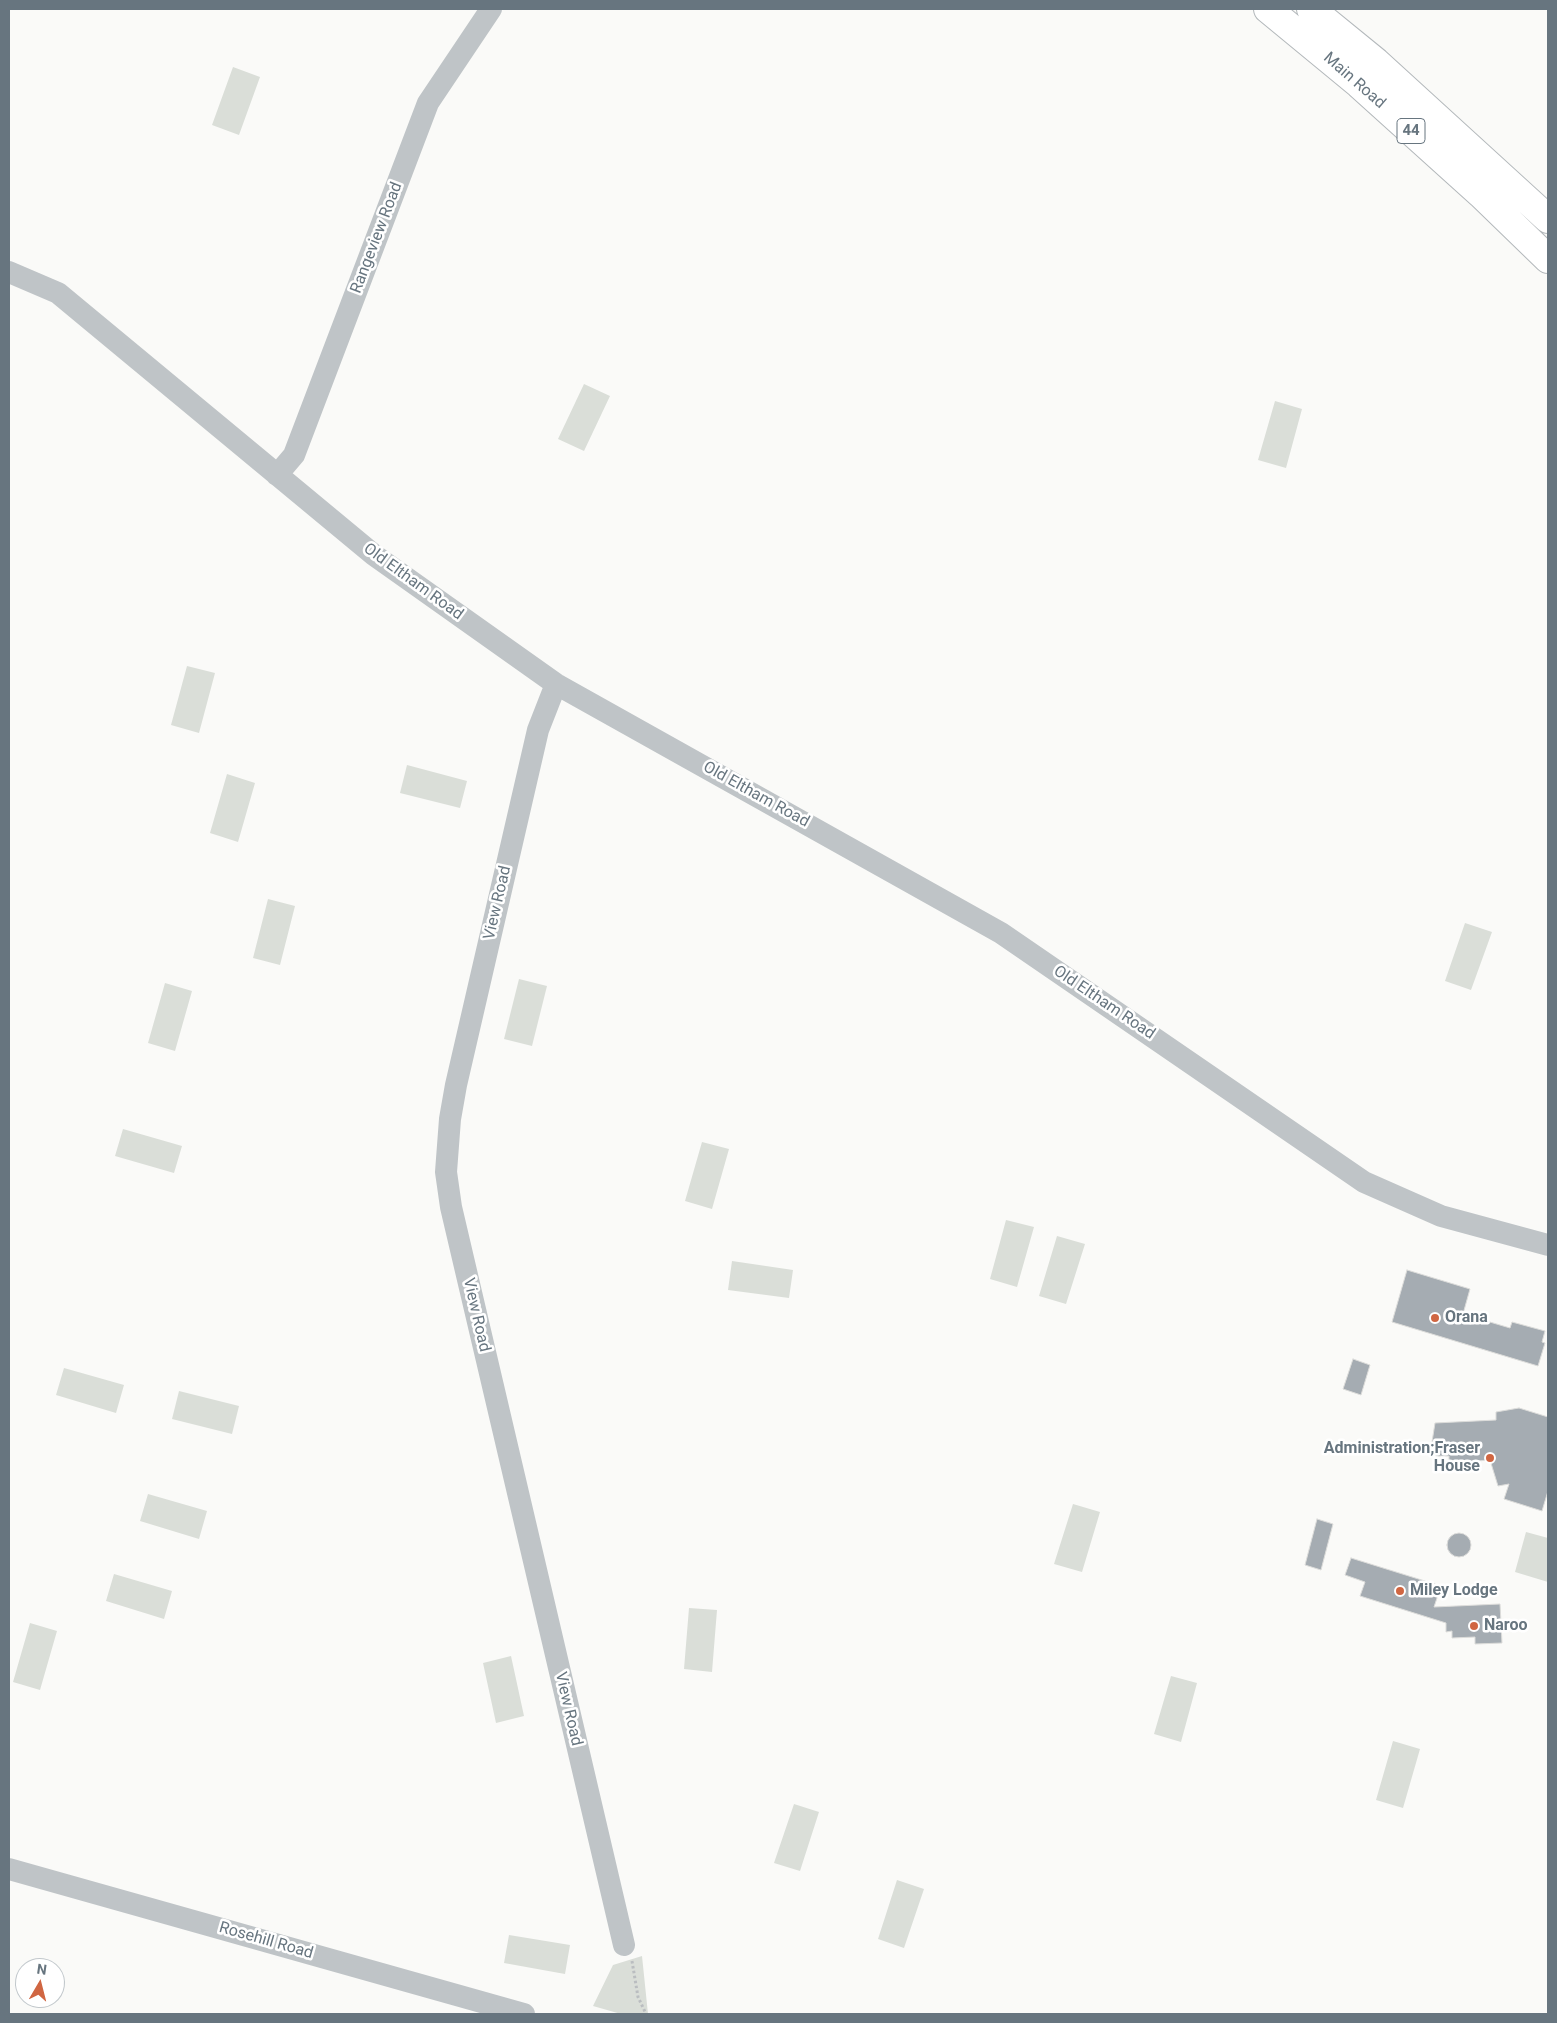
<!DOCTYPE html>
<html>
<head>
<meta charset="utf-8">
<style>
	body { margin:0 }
	#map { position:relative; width:1557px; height:2023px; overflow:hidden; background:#fafaf8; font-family:Roboto,sans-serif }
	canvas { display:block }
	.frame { position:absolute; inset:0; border:10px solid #67757f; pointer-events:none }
	.north { position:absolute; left:15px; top:1958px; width:50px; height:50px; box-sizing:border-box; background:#fff; border:1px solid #c2c8cc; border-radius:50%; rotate:8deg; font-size:14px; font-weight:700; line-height:20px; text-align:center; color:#67757f }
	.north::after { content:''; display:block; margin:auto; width:18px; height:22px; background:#d06642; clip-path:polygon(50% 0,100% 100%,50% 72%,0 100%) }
</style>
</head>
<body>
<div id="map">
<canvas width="1557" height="2023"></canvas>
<div class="frame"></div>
<div class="north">N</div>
</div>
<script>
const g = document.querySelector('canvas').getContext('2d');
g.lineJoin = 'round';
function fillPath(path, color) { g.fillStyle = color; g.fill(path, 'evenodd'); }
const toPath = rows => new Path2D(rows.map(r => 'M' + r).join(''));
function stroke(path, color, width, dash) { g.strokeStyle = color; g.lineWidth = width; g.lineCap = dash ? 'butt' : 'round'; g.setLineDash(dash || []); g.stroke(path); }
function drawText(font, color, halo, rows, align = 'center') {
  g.font = font + ' Roboto,sans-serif'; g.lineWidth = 5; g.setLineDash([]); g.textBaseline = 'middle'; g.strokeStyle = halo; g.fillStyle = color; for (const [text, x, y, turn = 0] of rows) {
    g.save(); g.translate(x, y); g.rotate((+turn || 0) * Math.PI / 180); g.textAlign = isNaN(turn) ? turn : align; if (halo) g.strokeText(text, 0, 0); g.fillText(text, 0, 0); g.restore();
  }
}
fillPath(toPath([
	[233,67,260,77,239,135,212,125],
	[584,384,610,396,584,451,558,439],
	[1275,401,1302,409,1286,468,1258,460],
	[187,666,215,673,199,733,171,725],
	[407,765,467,781,460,808,400,793],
	[227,774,255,783,238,842,210,833],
	[268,899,295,906,280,965,253,958],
	[1465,923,1492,932,1471,990,1445,981],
	[519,979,547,986,532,1046,504,1039],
	[165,983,192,991,175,1051,148,1043],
	[123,1129,182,1146,174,1173,115,1156],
	[702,1142,729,1149,712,1209,685,1201],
	[1006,1220,1034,1227,1017,1287,990,1279],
	[1057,1236,1085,1244,1066,1304,1039,1296],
	[732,1261,793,1270,789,1298,728,1290],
	[64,1368,124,1385,116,1413,56,1395],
	[179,1391,239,1406,232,1434,172,1419],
	[148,1494,207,1511,199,1539,140,1521],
	[1073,1504,1100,1512,1082,1572,1054,1564],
	[1526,1532,1548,1538,1548,1582,1515,1572],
	[114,1574,172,1591,164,1619,106,1601],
	[689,1608,717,1610,712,1672,684,1669],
	[30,1623,57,1631,40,1690,13,1682],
	[511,1656,524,1716,496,1723,483,1663],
	[1171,1676,1197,1683,1181,1742,1154,1734],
	[1393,1741,1420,1749,1403,1808,1376,1800],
	[794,1804,819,1812,800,1871,774,1863],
	[897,1880,924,1889,904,1948,878,1939],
	[509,1935,570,1945,565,1974,504,1963],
	[642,1956,648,2014,621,2014,593,2006,613,1965]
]), '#daded8');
const building = toPath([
	[1407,1270,1470,1289,1463,1314,1510,1328,1512,1322,1545,1331,1542,1342,1545,1343,1538,1366,1392,1322,1407,1270],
	[1353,1359,1370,1365,1361,1395,1343,1389,1353,1359],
	[1519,1408,1548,1417,1548,1491,1542,1511,1504,1499,1509,1484,1498,1486,1490,1460,1449,1463,1449,1456,1436,1456,1432,1442,1435,1423,1496,1420,1496,1412,1519,1408],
	[1317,1519,1333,1524,1321,1570,1305,1565,1317,1519],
	'1447 1545a12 12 0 1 1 24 0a12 12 0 1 1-24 0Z',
	[1351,1558,1441,1586,1434,1607,1500,1604,1502,1643,1475,1644,1475,1637,1452,1638,1452,1631,1446,1632,1446,1623,1360,1596,1365,1582,1345,1575,1351,1558]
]);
fillPath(building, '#a5acb2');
stroke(building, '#dcdcda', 1);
const major = toPath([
	[1268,9,1359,84,1481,194,1548,259],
	[1311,9,1376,62,1548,219]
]);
stroke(major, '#b3b8bb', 30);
stroke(toPath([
	[632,1961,638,1997,646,2014]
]), '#babdc0', 3, [2.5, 2.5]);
stroke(toPath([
	[9,272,58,293,374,555,556,684,1001,933,1364,1182,1441,1216,1548,1245],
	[277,475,294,455,428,103,491,9],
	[556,684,538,730,456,1085,450,1119,446,1172,451,1207,624,1945],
	[9,1869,524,2014]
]), '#bfc4c7', 22);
stroke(major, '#fff', 28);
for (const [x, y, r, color] of [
	[1435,1318,5,"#d06642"],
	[1490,1458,5,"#d06642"],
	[1400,1591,5,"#d06642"],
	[1474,1626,5,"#d06642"]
]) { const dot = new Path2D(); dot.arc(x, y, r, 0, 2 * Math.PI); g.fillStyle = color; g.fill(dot); stroke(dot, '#fff', 2); }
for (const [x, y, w] of [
	[1411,131,28]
]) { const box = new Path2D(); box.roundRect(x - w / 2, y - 12.5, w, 25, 4); g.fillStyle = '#fff'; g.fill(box); stroke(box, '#67757f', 1); }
drawText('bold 15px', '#67757f', null, [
	["44",1411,131]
]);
drawText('16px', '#67757f', '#fff', [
	["Main Road",1354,81,41],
	["Rangeview Road",377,238,-69],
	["Old Eltham Road",413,582,36],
	["Old Eltham Road",756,795,29],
	["View Road",498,903,-77],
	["Old Eltham Road",1104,1003,34],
	["View Road",476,1315,77],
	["View Road",568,1709,77],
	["Rosehill Road",266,1941,16]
]);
drawText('bold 16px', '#67757f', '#fff', [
	["Orana",1445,1318],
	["Administration;Fraser",1480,1449,"right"],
	["House",1480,1467,"right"],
	["Miley Lodge",1410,1591],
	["Naroo",1484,1626]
], 'left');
</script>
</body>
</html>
